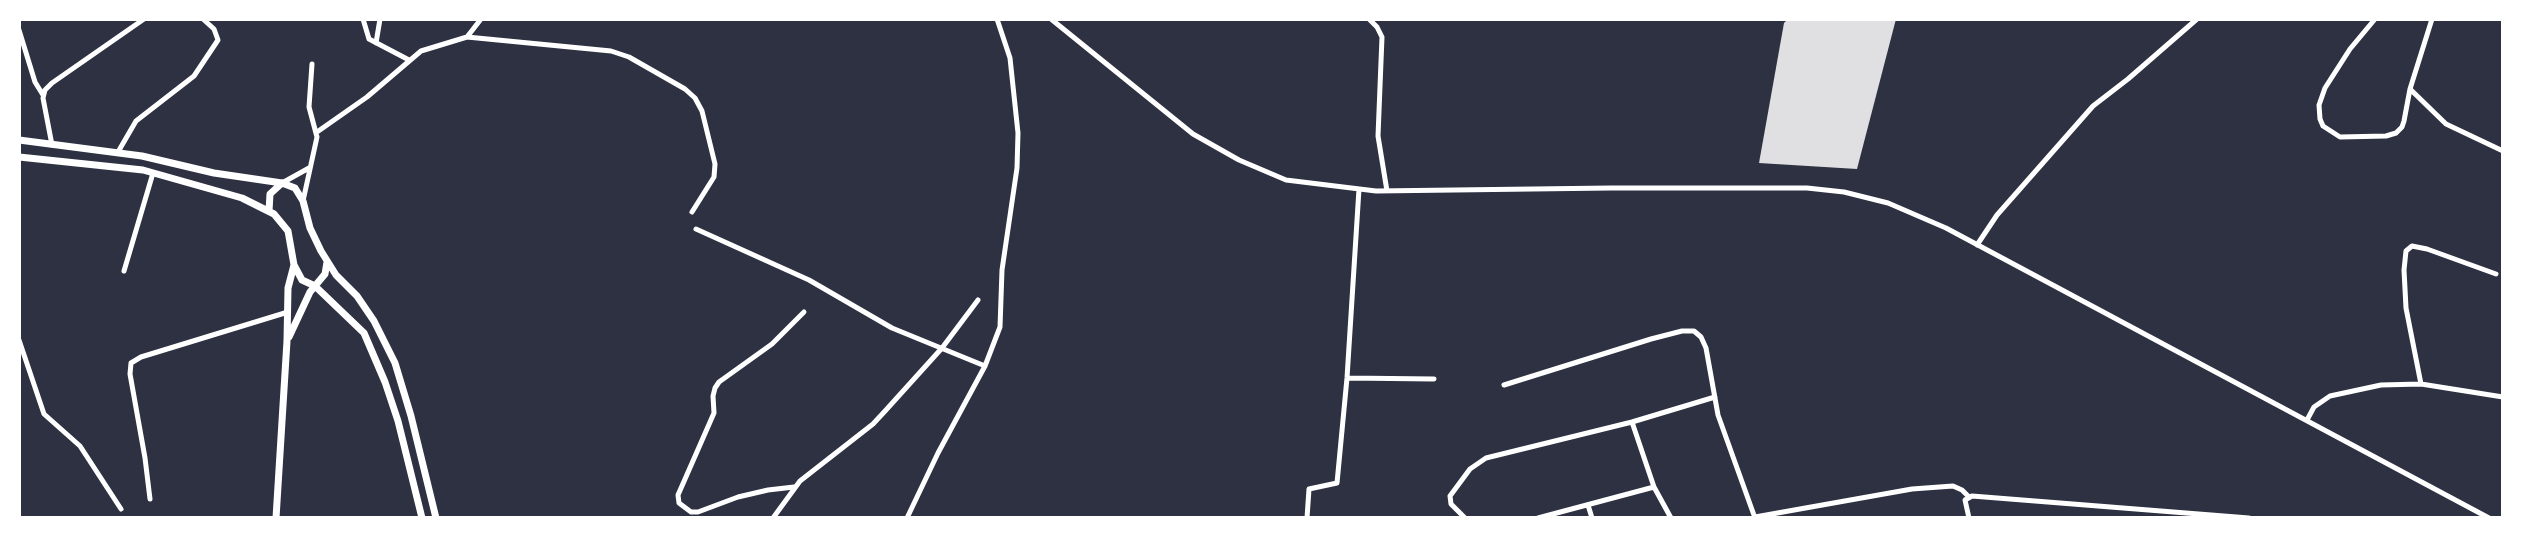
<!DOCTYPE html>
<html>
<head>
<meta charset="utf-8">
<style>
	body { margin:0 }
	#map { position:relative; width:2522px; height:537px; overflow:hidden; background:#2d3142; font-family:"Titillium Web",sans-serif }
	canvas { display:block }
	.frame { position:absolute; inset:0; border:21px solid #fff; pointer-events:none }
</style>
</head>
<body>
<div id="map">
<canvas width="2522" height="537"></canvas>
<div class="frame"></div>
</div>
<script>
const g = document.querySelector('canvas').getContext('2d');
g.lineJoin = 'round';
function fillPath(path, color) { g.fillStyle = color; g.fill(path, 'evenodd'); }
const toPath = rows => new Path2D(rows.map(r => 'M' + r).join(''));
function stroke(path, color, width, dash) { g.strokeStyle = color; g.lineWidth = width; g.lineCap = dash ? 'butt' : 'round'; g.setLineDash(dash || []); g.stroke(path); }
fillPath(toPath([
	[1788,19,1896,19,1857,169,1759,163,1784,23]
]), '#e0e0e3');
stroke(toPath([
	[363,19,369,39,409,60],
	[1051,19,1193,134,1239,160,1286,180,1376,191,1611,188,1807,188,1844,192,1888,203,1946,228,2489,518],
	[1369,19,1377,27,1382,37,1378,136,1387,191],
	[2375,19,2350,49,2325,88,2319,105,2320,119,2323,126,2340,137,2386,136,2396,133,2402,127,2404,121,2410,89],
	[2432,19,2410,89,2446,124,2503,151],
	[19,30,35,82,43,95],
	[467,37,611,51,629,57,685,89,695,98,702,111,715,164,714,177,692,212],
	[376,43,380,19],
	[317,132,367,97,421,51,467,37,481,19],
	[52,145,43,98,45,90,52,83,144,19],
	[118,152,136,121,194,76,218,40,214,29,203,19],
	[282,183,309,168],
	[303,201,317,137,309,107,312,64],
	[696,229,809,280,892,328,985,366],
	[1977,245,1997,215,2093,106,2128,79,2197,19],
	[124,271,153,173],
	[19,340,44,414,80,446,121,509],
	[1347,378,1434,379],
	[2421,384,2406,308,2404,270,2406,251,2412,246,2427,249,2496,274],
	[1504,385,1651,339,1682,331,1694,331,1701,337,1706,348,1718,415,1755,518],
	[2307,420,2314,407,2330,396,2381,385,2421,384,2503,397],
	[1632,422,1654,487,1671,518],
	[794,487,768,490,738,497,698,512,691,512,679,503,678,495,714,413,713,396,715,388,719,382,772,344,804,312],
	[150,499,145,458,130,374,131,363,141,357,288,312],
	[1588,505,1592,518],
	[1755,517,1912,489,1953,486,1962,490,1968,496],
	[773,518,800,481,873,424,886,410,942,348,978,300],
	[907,518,938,453,985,366,1000,327,1002,270,1017,168,1018,133,1010,58,997,19],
	[1307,518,1309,489,1337,483,1347,378,1359,189],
	[1465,518,1451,504,1450,496,1470,469,1486,458,1632,422,1715,397],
	[1538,518,1654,487],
	[1969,518,1965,500,1972,496,2249,518]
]), '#fff', 5);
stroke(toPath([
	[19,140,142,156,214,173,282,183,295,188,303,201,310,228,321,251,336,275,357,296,374,321,395,363,411,416,436,518],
	[19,157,143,170,242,198,274,214,288,231,294,265,302,280,315,286,364,333,385,382,398,421,422,518],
	[269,211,270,194,282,183],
	[289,337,310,292,325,274,327,262],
	[276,518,287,341,288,288,294,265]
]), '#fff', 7);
</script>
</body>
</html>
